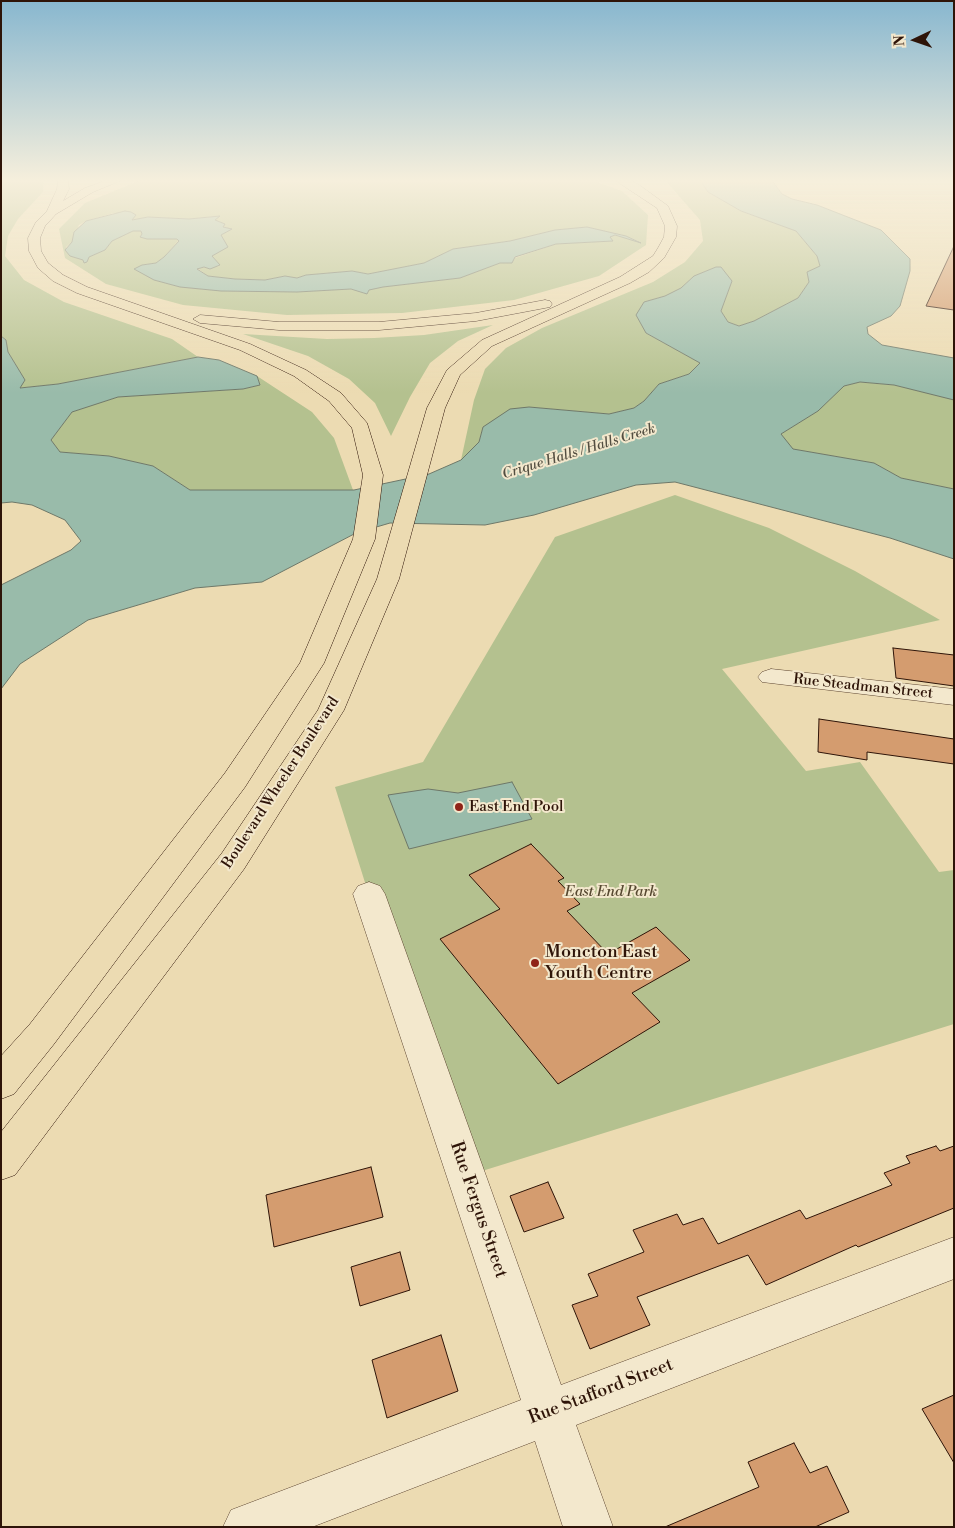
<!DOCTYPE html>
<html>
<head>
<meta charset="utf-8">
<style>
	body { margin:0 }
	#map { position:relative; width:955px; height:1528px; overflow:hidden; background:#ecdbb2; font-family:"Libre Bodoni",serif }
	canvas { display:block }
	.frame { position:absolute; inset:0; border:2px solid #2e1408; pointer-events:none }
	.north { position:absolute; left:890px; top:15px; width:50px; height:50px; -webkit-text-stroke:4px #f3e8cd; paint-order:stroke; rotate:267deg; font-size:14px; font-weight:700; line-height:20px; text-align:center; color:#2e1408 }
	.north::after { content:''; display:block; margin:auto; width:18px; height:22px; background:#2e1408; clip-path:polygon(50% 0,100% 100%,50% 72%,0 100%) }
</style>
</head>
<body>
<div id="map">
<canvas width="955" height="1528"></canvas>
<div class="frame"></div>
<div class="north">N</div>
</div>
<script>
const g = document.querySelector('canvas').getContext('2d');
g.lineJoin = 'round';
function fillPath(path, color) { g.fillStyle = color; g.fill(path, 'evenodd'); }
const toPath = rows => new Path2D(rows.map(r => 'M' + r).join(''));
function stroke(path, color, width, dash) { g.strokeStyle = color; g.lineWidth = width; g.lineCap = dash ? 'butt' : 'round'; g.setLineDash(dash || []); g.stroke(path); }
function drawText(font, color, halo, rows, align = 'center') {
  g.font = font + ' "Libre Bodoni",serif'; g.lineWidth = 4; g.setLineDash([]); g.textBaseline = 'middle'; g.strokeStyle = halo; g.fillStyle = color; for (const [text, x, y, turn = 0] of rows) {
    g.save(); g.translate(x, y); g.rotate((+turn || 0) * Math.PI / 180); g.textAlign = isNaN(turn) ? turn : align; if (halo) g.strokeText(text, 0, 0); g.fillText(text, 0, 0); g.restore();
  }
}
fillPath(toPath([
	[1,179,44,179,43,192,18,219,8,236,5,256,24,280,64,302,172,339,198,357,58,384,19,388,25,380,8,352,6,340,1,336],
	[143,179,589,179,622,191,648,215,646,245,599,276,514,300,402,313,287,315,183,305,106,284,65,258,59,229,85,203],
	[114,213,135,220,148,217,189,219,218,216,215,220,224,224,223,227,231,229,221,235,212,256,220,266,197,268,208,276,235,279,265,280,285,276,297,278,306,275,352,271,368,274,424,263,453,249,510,241,555,230,587,227,626,236,640,242,615,235,610,237,612,241,556,244,515,258,512,263,500,263,460,278,383,287,369,290,367,293,351,289,297,292,221,291,180,287,154,280,142,265,156,263,164,257,179,240,177,239,147,239,140,236,142,234,141,231,133,231,112,241,105,250,89,257,87,262,84,263,83,260,70,256,66,247,72,242,79,225,86,221],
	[664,179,703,179,702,183,741,211,796,231,817,256,820,266,798,298,754,321,739,326,728,322,721,311,732,281,716,267,694,276,681,288,665,296,644,302,646,333,701,363,689,374,659,384,644,401,634,408,609,414,529,407,483,427,479,442,461,460,474,400,485,369,506,348,542,328,653,282,685,262,703,241,700,220],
	[493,325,458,341,430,363,410,397,391,436,375,403,349,379,308,356,243,334,327,339,374,338,424,335],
	[257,376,312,412,334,438,353,490,190,490,153,466,109,456,60,452,51,440,72,412,118,397,243,389,260,385],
	[860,382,894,385,954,400,954,489,901,478,874,463,792,449,781,434,818,411,844,386],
	[675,495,769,528,855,571,940,620,722,669,806,771,860,762,939,872,954,870,954,1024,466,1176,373,908,335,787,423,762,555,537]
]), '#b4c18f');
const water = toPath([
	[703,179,771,179,782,194,792,199,817,205,881,230,910,259,910,271,900,306,891,316,867,327,868,334,882,345,954,358,954,400,894,385,860,382,844,386,818,411,781,434,793,449,874,463,901,478,954,489,954,559,890,538,675,482,636,485,534,515,485,525,390,523,356,533,262,582,195,588,88,620,20,664,1,689,1,585,71,550,81,541,65,520,32,505,12,502,1,503,1,336,6,340,8,352,25,380,20,388,58,384,198,357,219,360,257,376,260,385,243,389,118,397,72,412,51,440,60,452,109,456,153,466,190,490,354,490,429,474,461,460,479,442,483,427,510,409,529,407,609,414,634,408,644,401,659,384,689,374,700,363,646,333,636,315,644,302,665,296,681,288,694,276,716,267,721,267,732,281,721,311,728,322,739,326,754,321,798,298,809,282,807,272,820,266,817,256,796,231,741,211,708,192,702,183,703,179],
	[125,211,131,212,136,215,132,220,148,217,189,219,220,216,215,220,225,224,223,227,232,229,221,235,228,247,212,256,220,265,210,269,204,267,197,269,208,276,235,279,265,280,285,276,297,278,306,275,352,271,368,274,424,263,453,249,510,241,555,230,587,227,626,236,641,243,615,235,610,237,613,241,556,244,515,257,512,263,500,263,460,278,383,287,369,290,367,294,351,289,297,292,221,291,180,287,154,280,134,269,142,265,156,263,164,257,179,241,177,239,147,239,140,237,142,234,141,231,133,231,112,241,105,250,89,257,87,262,84,263,83,260,70,256,65,250,72,242,74,232,86,221,125,211],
	[512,782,532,819,409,849,388,795,428,789,458,793,512,782]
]);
fillPath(water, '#9ba');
stroke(water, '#6e7869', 1);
const building = toPath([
	[954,246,954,310,926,306,954,246],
	[893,648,954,655,954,686,896,678,893,648],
	[819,719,954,739,954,764,867,752,867,760,818,752,819,719],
	[531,844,564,878,558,881,580,904,567,911,608,954,656,927,690,960,632,993,660,1022,558,1084,440,939,500,909,469,875,531,844],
	[936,1146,940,1151,954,1146,954,1208,858,1247,856,1245,766,1285,748,1255,637,1297,650,1325,590,1349,572,1305,598,1296,588,1274,644,1252,633,1230,677,1214,683,1225,703,1218,718,1244,800,1210,806,1219,892,1185,884,1173,910,1163,906,1156,936,1146],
	[371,1167,383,1217,274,1247,266,1195,371,1167],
	[548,1182,564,1218,524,1232,510,1196,548,1182],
	[400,1252,410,1290,360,1306,351,1267,400,1252],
	[441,1335,458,1391,387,1418,372,1360,441,1335],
	[954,1395,954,1463,922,1409,954,1395],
	[794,1443,810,1473,827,1466,849,1512,815,1527,665,1527,759,1487,748,1462,794,1443]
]);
fillPath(building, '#d49c6f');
stroke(building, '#2e1408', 1);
const minor = toPath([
	[771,669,954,689,954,705,762,682,758,677,762,672,771,669],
	[369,882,380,886,385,894,561,1385,954,1237,954,1279,576,1425,613,1527,563,1527,535,1441,312,1527,223,1527,231,1510,521,1400,353,894,358,886,369,882]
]);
const highway = toPath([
	[58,179,68,179,69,189,63,201,85,188,110,179,125,179,93,192,56,214,45,226,40,238,41,251,48,263,63,275,87,287,250,344,306,370,341,393,367,423,383,475,375,539,324,663,245,787,54,1044,14,1094,1,1099,1,1056,30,1024,225,773,300,663,353,539,363,475,352,428,329,401,294,376,240,350,77,293,53,281,38,268,29,251,28,238,36,222,47,211,57,189,58,179],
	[613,179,627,179,638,184,668,206,677,226,676,237,664,258,649,272,630,283,492,346,460,375,445,408,399,579,344,710,244,869,15,1175,1,1180,1,1132,222,853,318,710,377,579,427,408,447,370,482,340,620,277,653,256,658,248,664,237,665,226,657,208,613,179],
	[545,300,550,301,552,304,550,307,476,321,379,330,279,330,200,323,193,319,200,315,279,322,379,322,476,313,545,300]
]);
stroke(minor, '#5e4632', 1);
stroke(highway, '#2e1408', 1);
fillPath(minor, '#f3e8cd');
fillPath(highway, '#ecdbb2');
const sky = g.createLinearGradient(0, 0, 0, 393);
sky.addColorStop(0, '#88b7cf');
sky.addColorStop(0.46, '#f6efdc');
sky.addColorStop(1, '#f6efdc00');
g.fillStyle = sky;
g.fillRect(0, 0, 955, 393);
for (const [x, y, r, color] of [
	[459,807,5,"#8f2418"],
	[535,963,5,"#8f2418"]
]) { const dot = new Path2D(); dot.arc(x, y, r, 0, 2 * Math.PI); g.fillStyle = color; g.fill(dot); stroke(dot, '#f3e8cd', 2); }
drawText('italic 14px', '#534e41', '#f3e8cd', [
	["Crique Halls / Halls Creek",579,452,-17]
]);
drawText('15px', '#2e1408', '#f3e8cd', [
	["Rue Steadman Street",863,687,6],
	["Boulevard Wheeler Boulevard",281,783,-57]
]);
drawText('15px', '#2e1408', '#f3e8cd', [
	["East End Pool",469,807]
], 'left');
drawText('italic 15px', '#564830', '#f3e8cd', [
	["East End Park",611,892]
]);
drawText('18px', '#2e1408', '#f3e8cd', [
	["Moncton East",545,953],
	["Youth Centre",545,974]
], 'left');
drawText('18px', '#2e1408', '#f3e8cd', [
	["Rue Fergus Street",478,1210,71],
	["Rue Stafford Street",601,1392,-21]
]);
</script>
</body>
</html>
